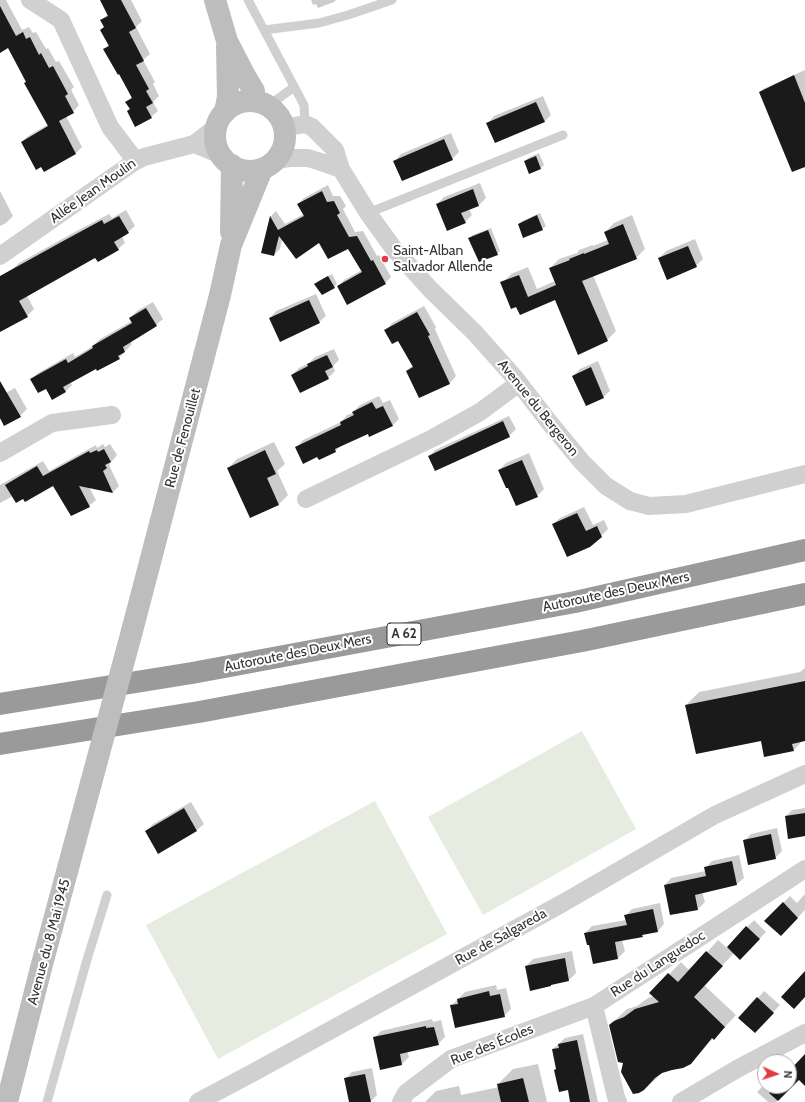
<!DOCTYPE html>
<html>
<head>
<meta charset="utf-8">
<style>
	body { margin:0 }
	#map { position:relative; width:805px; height:1102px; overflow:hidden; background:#fff; font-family:Cabin,sans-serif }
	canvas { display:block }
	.north { position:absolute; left:757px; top:1054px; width:40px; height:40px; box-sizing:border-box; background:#fff; border:1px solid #adadad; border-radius:50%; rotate:93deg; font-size:11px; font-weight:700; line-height:16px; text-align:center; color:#333 }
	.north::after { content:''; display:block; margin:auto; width:14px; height:18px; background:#e63946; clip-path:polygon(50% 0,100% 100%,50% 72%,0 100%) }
</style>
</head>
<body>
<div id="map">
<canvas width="805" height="1102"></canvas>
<div class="north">N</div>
</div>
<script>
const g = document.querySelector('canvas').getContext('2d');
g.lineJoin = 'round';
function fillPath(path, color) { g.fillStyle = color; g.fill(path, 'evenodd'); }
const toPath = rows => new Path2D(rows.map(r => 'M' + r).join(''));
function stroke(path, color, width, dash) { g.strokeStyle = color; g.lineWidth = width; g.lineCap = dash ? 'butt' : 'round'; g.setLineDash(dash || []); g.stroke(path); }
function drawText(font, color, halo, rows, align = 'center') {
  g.font = font + ' Cabin,sans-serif'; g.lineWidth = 4; g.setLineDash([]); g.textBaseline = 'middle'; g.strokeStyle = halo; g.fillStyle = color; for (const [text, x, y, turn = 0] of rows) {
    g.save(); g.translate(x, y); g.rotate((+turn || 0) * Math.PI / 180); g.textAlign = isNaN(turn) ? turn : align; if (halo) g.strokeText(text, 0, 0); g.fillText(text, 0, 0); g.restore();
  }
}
fillPath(toPath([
	[582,731,636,829,483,915,428,817],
	[375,801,447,934,218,1059,146,925]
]), '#e6ecdf');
fillPath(toPath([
	[0,0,6,0,22,30,29,27,33,33,36,32,46,49,48,48,56,62,59,61,74,87,71,90,79,105,73,112,66,116,82,147,76,153,45,170,22,142,28,136,49,124,9,47,0,45],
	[101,0,131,0,142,21,136,27,150,54,143,60,155,82,153,84,159,96,153,102,158,111,151,117,128,111,130,109,127,102,132,97,105,49,109,44,105,26,102,20,108,14],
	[311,0,336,0,334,2,318,8,316,4,313,5],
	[805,70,805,166,760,92,763,89],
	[543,96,551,115,545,121,488,123,494,116],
	[451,133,459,152,452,159,395,161,401,154],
	[539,153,544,165,541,168,529,173,525,162,528,158],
	[480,183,486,198,479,205,469,209,472,215,465,222,437,204,444,197],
	[328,185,333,196,340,196,346,206,343,209,355,232,363,231,377,256,379,255,391,277,385,283,347,303,338,286,344,280,362,270,348,247,319,241,282,239,280,249,274,255,263,253,270,217,276,211,285,224,304,214,298,204,304,198],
	[0,191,13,216,6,223,0,226],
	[126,210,135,226,128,232,122,236,125,243,118,249,96,256,27,296,34,309,27,316,0,331,0,281,19,263,73,233,109,214,112,218],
	[540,213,546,226,542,229,519,224,522,221],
	[632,215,645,249,636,258,593,275,616,331,607,340,556,299,520,314,502,283,511,274,528,267,537,289,555,281,550,268,559,259,577,253,579,250,593,245,593,246,608,240,605,232,614,223],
	[491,228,500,251,497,254,470,238,473,235],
	[695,239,703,259,696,266,659,258,666,251],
	[332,274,337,284,334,287,315,284,318,281],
	[316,294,326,316,319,322,270,318,276,311],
	[153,302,163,319,156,325,130,341,132,344,119,358,96,368,70,382,72,385,65,392,46,388,31,379,38,373,73,353,75,357,93,346,100,339,132,321,130,318,137,311],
	[424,306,436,327,435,329,456,376,450,383,420,397,407,371,413,365,398,340,386,330,392,323],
	[334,349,339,360,333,366,335,371,328,378,292,375,299,368,309,363,315,357],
	[598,361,610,391,603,397,573,376,580,369],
	[15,388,27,409,20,416,0,420,0,396],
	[379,396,383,403,390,400,399,419,392,426,368,432,342,445,335,451,318,456,297,447,303,440,341,422,347,415,353,413,353,412,360,405],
	[509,416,516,429,509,436,429,457,435,450],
	[274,442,285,464,277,471,288,495,279,504,251,517,228,468,237,459],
	[103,444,105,447,110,444,117,455,109,465,119,486,113,492,89,487,96,500,89,506,53,485,23,498,13,496,0,503,0,485,43,461,49,471,96,445,97,448],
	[529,453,544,489,537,496,499,470,506,463],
	[584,507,593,525,604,520,608,529,601,536,553,524,560,518],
	[805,668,805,740,803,740,794,750,761,740,686,705,699,692,800,672],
	[191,802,204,824,197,830,146,831,153,824],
	[805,808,805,835,786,816,792,810],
	[777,828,782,851,775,858,744,841,751,834],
	[739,855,744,878,737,884,702,892,705,902,698,909,670,914,665,885,671,878,706,871,705,868,712,861],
	[805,894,805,910,781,935,766,921,790,896,797,903],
	[660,903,664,924,658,931,644,934,642,936,622,940,625,951,618,958,594,963,590,944,585,933,592,926,626,920,625,916,632,909],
	[754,920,766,932,740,959,734,953,704,985,736,1015,725,1027,714,1038,713,1038,702,1051,690,1063,662,1073,647,1087,641,1091,624,1062,610,1025,627,1009,637,1006,648,998,654,996,651,993,681,962,690,971,718,940,727,948],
	[572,951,576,973,569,980,553,983,551,985,526,966,533,959],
	[496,985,497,990,506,988,511,1009,504,1016,451,1006,465,992],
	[764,991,780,1005,761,1025,758,998],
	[432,1019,433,1022,441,1020,445,1037,438,1044,407,1051,409,1057,402,1064,374,1038,381,1031],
	[583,1034,598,1102,571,1102,569,1089,555,1070,557,1068,553,1049,565,1038],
	[805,1055,805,1084,799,1078,776,1102,768,1102,757,1092,765,1084,765,1086,789,1086,789,1073],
	[538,1064,547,1102,425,1102,436,1091,459,1086,461,1095,499,1087,498,1084,513,1069],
	[372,1068,377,1095,370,1102,350,1102,345,1079,352,1072]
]), '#0003');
fillPath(toPath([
	[100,0,121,0,136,28,129,32,144,61,136,65,149,89,146,91,153,103,146,107,152,118,135,127,127,111,130,109,125,102,132,98,119,74,118,75,103,49,109,46,100,30,104,27,100,20,108,16],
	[0,6,16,36,23,32,26,39,30,37,39,55,41,53,49,68,53,66,68,94,65,96,74,113,59,121,76,154,44,172,41,167,36,170,21,142,48,126,24,83,26,82,8,48,0,53],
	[794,75,805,103,805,167,792,172,759,92],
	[536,102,545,122,495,143,486,123],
	[444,139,453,160,402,181,393,161],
	[536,156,541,169,529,174,524,161],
	[473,189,479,206,461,213,466,223,447,231,436,204],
	[322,191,327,202,334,201,340,213,337,215,349,237,357,236,371,261,373,260,386,284,347,305,337,286,362,272,348,249,328,259,319,243,296,259,279,236,274,256,261,253,270,216,278,230,304,216,297,204],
	[537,215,543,230,523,238,518,224],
	[119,216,129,233,114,242,119,250,98,262,95,258,19,301,28,317,0,332,0,276,65,240,102,220,104,224],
	[623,224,637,259,582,281,608,341,578,355,555,300,520,315,516,307,511,309,500,282,519,275,528,297,556,285,549,268,570,260,569,259,584,253,584,254,609,244,604,232],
	[488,230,498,255,479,262,468,238],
	[688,246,697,267,667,280,658,258],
	[328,276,335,288,322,295,314,284],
	[309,300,320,323,280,342,269,318],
	[146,308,157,326,123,347,125,352,118,356,120,359,97,371,96,369,63,387,66,392,52,400,46,389,38,393,30,379,66,359,68,363,93,348,92,346,132,323,129,318],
	[417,312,430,335,428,336,450,384,419,398,406,371,413,367,398,341,392,344,384,330],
	[327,355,333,367,325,371,329,379,300,393,291,375,308,366,307,364],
	[591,367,604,398,586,406,572,376],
	[0,381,21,417,4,426,0,418],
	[372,402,376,409,383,406,393,426,369,437,368,434,335,449,336,452,319,460,317,457,303,464,295,447,341,425,340,422,354,415,352,412],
	[503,421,510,437,435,471,428,456],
	[104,449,111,462,105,465,107,468,103,471,113,493,79,486,90,507,71,516,53,486,25,502,23,499,16,503,5,485,37,466,43,476,89,451,90,453,97,450,98,452],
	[265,450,276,474,267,478,279,505,250,518,227,468],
	[522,460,538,497,516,506,508,488,506,488,498,470],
	[577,513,586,531,597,526,602,537,590,547,567,557,552,524],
	[805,681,805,741,792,744,794,751,764,757,761,741,696,754,685,705],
	[184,808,197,831,158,854,145,831],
	[805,813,805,836,788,839,785,816],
	[771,834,776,859,748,865,743,840],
	[732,861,737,885,695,895,698,910,670,915,664,885,706,876,704,867],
	[783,902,798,918,781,936,764,921],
	[653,909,658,932,642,935,643,937,615,942,618,959,593,964,589,945,587,945,584,933,627,925,624,915],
	[746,926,760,939,740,960,727,947],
	[706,951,723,966,694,997,725,1027,714,1040,712,1038,691,1064,683,1068,672,1070,662,1073,655,1078,644,1090,639,1093,633,1094,621,1072,623,1063,618,1062,609,1025,614,1021,624,1017,635,1009,659,1002,649,993,668,973,678,982],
	[565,958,569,981,551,985,551,986,530,991,525,966],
	[805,971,805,997,794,1009,781,997],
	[489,991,490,996,500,994,505,1017,455,1028,450,1005,458,1004,457,999],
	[757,997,774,1013,755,1033,738,1018],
	[426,1026,426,1028,434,1027,439,1045,400,1054,402,1065,380,1070,373,1037],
	[577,1040,588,1092,590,1102,570,1102,568,1090,559,1092,554,1070,556,1069,552,1049,559,1048,558,1044],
	[805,1054,805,1086,799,1080,778,1101,769,1093,775,1086,789,1086,789,1071],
	[365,1074,371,1102,349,1102,344,1078],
	[523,1078,529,1102,501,1102,497,1084]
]), '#1a1a1a');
stroke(toPath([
	[248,0,304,105,305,124],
	[264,30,319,23,348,15,392,0],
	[268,106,294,87],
	[368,213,563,135],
	[47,1102,86,963,107,895]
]), '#d0d0d0', 9);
stroke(toPath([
	[30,0,61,20,110,127,132,156,134,162],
	[284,128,305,124,312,127,335,150,341,169,368,213,394,249,430,289,475,333,515,378,549,422,582,462,606,486,630,501,649,506,686,504,805,474],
	[194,144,221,155],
	[276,160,290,158,308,158,321,162,341,169],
	[0,256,134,162,144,157,194,144,216,127],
	[0,453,52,423,112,415],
	[306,499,433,438,480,412,519,383],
	[594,1006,616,1097,618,1102],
	[198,1102,256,1071,563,903,715,815,805,774],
	[401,1102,406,1093,451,1059,594,1006,805,869],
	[681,1102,737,1069,805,1033]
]), '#d0d0d0', 18);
stroke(toPath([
	[215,0,227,41,245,76,254,91,254,101],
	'215 136a35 35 0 1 1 70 0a35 35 0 1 1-70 0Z',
	[225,112,228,97,227,46],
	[231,232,232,165],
	[132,631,220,295,231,245,262,169],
	[7,1102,41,968,91,783]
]), '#bdbdbd', 22);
stroke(toPath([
	[0,704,192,673,575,602,805,550],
	[0,744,199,712,582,641,805,594]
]), '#9a9a9a', 22);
stroke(toPath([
	[91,783,132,631]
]), '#bdbdbd', 22);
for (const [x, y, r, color] of [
	[385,259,4,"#e63946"]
]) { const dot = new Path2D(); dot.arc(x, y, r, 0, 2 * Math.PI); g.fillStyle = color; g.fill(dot); stroke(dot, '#fff', 1.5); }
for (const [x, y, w] of [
	[404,634,34]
]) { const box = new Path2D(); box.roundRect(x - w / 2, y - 11, w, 22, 3); g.fillStyle = '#fff'; g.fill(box); stroke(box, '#333', 1); }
drawText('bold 13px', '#333', null, [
	["A 62",404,634]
]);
drawText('14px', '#333', '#fff', [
	["Allée Jean Moulin",93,191,-35],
	["Avenue du Bergeron",538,408,51],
	["Rue de Fenouillet",183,438,-75],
	["Autoroute des Deux Mers",616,592,-12],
	["Autoroute des Deux Mers",298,653,-11],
	["Rue de Salgareda",501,937,-29],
	["Avenue du 8 Mai 1945",49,942,-75],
	["Rue du Languedoc",658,964,-33],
	["Rue des Écoles",492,1045,-22]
]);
drawText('14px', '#333', '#fff', [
	["Saint-Alban",393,251],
	["Salvador Allende",393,267]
], 'left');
</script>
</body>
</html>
